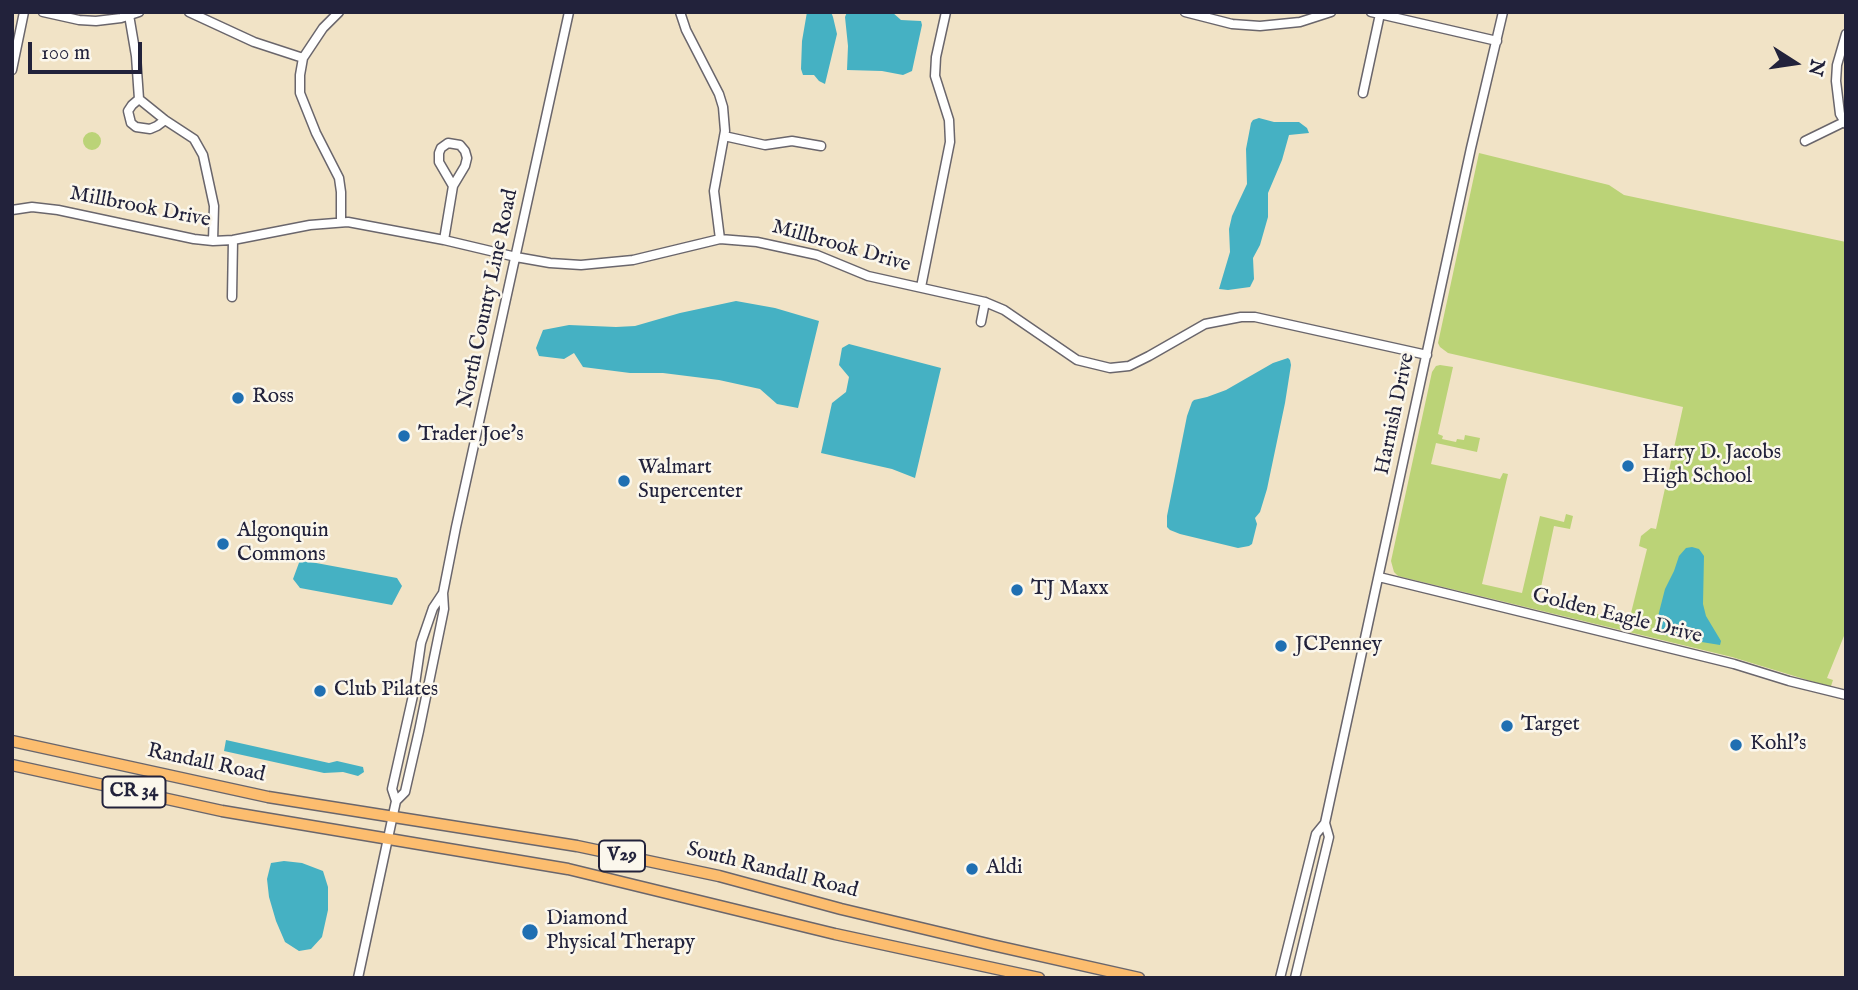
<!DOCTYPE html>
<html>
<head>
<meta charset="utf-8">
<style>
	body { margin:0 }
	#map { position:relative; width:1858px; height:990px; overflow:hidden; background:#f1e3c6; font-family:"IM FELL English",serif }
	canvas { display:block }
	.frame { position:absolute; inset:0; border:14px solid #22223b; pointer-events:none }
	.north { position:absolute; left:1760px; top:28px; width:70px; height:70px; -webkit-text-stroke:5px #fbf7ec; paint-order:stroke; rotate:102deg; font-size:19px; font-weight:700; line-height:28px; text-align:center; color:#22223b }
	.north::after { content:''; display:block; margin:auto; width:24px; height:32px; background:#22223b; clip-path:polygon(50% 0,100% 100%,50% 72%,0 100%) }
	.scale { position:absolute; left:28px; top:42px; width:114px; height:32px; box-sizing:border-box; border:4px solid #22223b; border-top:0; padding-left:9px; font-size:21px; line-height:24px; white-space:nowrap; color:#22223b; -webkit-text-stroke:5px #fbf7ec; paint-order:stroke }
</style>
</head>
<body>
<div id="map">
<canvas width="1858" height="990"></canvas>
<div class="frame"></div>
<div class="north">N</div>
<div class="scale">100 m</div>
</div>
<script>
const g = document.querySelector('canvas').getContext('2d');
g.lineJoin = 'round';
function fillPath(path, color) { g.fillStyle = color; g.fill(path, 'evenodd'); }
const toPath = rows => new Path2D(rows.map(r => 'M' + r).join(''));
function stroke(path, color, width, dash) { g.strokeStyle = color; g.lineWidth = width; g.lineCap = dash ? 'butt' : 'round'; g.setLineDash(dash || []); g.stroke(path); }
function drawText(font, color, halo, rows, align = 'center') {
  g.font = font + ' "IM FELL English",serif'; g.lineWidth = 5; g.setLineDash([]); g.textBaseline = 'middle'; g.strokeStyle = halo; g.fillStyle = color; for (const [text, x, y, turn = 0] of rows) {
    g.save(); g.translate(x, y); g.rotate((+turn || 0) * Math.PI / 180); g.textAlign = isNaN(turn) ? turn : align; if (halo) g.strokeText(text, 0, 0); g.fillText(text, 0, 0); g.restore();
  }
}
fillPath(toPath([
	'83 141a9 9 0 1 1 18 0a9 9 0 1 1-18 0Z',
	[1479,153,1609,185,1624,195,1846,242,1846,631,1827,678,1833,680,1831,686,1827,686,1732,657,1406,578,1398,576,1394,572,1391,561,1432,372,1436,366,1440,365,1453,367,1438,434,1443,436,1442,439,1456,442,1457,439,1464,440,1465,435,1480,438,1477,452,1436,443,1431,464,1500,479,1503,473,1508,474,1482,584,1522,593,1540,516,1564,522,1566,514,1573,516,1570,529,1554,526,1538,601,1629,621,1647,549,1639,546,1641,536,1651,528,1656,529,1683,407,1448,353,1440,347,1438,343]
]), '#bbd377');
fillPath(toPath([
	[807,12,831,12,833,17,837,34,825,84,819,81,814,75,803,75,801,69,802,41],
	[847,12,892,12,901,20,921,21,922,25,912,71,903,75,882,71,847,70,848,46,845,17],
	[1259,118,1274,122,1299,122,1307,128,1309,133,1289,135,1282,160,1268,193,1268,217,1260,245,1253,258,1254,279,1250,287,1228,290,1219,289,1230,252,1229,229,1232,216,1247,184,1246,149,1251,123,1253,120],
	[736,301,775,308,819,321,798,408,777,404,760,389,719,380,663,373,630,373,583,367,574,353,564,359,539,356,536,348,543,330,569,325,616,327,635,326,680,313],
	[849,344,941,368,915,478,892,469,821,453,832,403,846,392,849,377,839,365,842,348],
	[1288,358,1290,360,1291,365,1285,403,1267,489,1260,512,1255,518,1257,524,1252,544,1249,546,1238,548,1180,534,1170,530,1167,527,1167,516,1187,416,1192,402,1194,400,1207,397,1226,390,1273,363],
	[1692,547,1699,549,1704,556,1703,604,1706,616,1721,641,1720,645,1671,637,1659,632,1655,628,1665,589,1674,571,1679,556,1686,548],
	[300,560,397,578,402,586,392,605,300,588,293,579],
	[226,740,329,763,337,761,363,767,364,772,358,776,343,772,324,773,224,751],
	[284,861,302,863,323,871,328,887,328,910,322,937,311,949,299,951,285,942,276,921,269,897,267,879,271,863]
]), '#45b1c3');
const minor = toPath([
	[43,12,79,20,96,21,121,18,139,12],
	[189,12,254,42,303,58],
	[339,12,323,28,303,58,300,75,300,93,316,133,339,178,341,192,341,222],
	[680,12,686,30,719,94,723,107,725,131,714,191,720,239],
	[1185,12,1232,24,1260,26,1300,22,1331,12],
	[1371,12,1497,41],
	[129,15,136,56,139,99,165,120,194,139,203,155,214,206,213,241],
	[1846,34,1837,65,1836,81,1840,114,1846,124],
	[12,70,24,12],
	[1363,93,1380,14],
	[139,99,132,105,128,111,131,123,136,127,150,129,157,126,165,120],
	[724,136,765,145,792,141,821,146],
	[1805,141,1844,122],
	[12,210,32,207,58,210,194,239,213,241,233,240,310,225,348,222,444,240,516,257,550,263,581,265,633,260,720,239,757,242,817,255,868,276,985,302,1004,310,1077,360,1110,368,1129,366,1149,356,1205,324,1241,317,1255,317,1427,355],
	[444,240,453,186,465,166,467,158,465,151,460,145,448,143,441,148,439,153,439,162,453,186],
	[921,287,950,142,949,120,935,76,936,57,946,12],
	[232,297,233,240],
	[981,322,985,302],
	[1379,577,1734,664,1789,681,1846,695],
	[396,801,392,789,414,691,421,643,433,608,443,593],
	[358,978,396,801,405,792,419,731,444,609,443,593,456,527,569,12],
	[1280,978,1316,834,1325,823,1471,148,1503,12],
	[1295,978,1329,837,1325,823]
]);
const major = toPath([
	[12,741,268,797,577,846,719,876,841,909,992,945,1139,978],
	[12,765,222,811,568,869,835,934,1039,978]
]);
stroke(minor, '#6a666c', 11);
stroke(major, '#6a666c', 13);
stroke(minor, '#fff', 8);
stroke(major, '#fcbd6f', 10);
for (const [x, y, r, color] of [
	[238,398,7,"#1f6fb2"],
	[404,436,7,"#1f6fb2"],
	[1628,466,7,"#1f6fb2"],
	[624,481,7,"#1f6fb2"],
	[223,544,7,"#1f6fb2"],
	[1017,590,7,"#1f6fb2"],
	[1281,646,7,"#1f6fb2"],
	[320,691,7,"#1f6fb2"],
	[1507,726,7,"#1f6fb2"],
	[1736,745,7,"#1f6fb2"],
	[972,869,7,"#1f6fb2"],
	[530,932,9,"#1f6fb2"]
]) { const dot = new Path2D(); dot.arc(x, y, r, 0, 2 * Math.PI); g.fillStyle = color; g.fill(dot); stroke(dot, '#fbf7ec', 2.5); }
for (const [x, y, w] of [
	[134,792,63],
	[622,856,46]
]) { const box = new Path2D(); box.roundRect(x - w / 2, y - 15.5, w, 31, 5); g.fillStyle = '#fbf7ec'; g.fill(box); stroke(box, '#22223b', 2); }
drawText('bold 19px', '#22223b', null, [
	["CR 34",134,792],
	["V29",622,856]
]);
drawText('21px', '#22223b', '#fbf7ec', [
	["Millbrook Drive",140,208,11],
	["Millbrook Drive",841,247,16],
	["North County Line Road",489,299,-78],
	["Harnish Drive",1396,414,-78],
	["Golden Eagle Drive",1617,617,14],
	["Randall Road",206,764,12],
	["South Randall Road",772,871,14]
]);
drawText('21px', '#22223b', '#fbf7ec', [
	["Ross",252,398],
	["Trader Joe's",418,436],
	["Harry D. Jacobs",1642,454],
	["High School",1642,478],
	["Walmart",638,469],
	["Supercenter",638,493],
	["Algonquin",237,532],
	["Commons",237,556],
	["TJ Maxx",1031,590],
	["JCPenney",1295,646],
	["Club Pilates",334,691],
	["Target",1521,726],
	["Kohl's",1750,745],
	["Aldi",986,869],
	["Diamond",546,920],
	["Physical Therapy",546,944]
], 'left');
</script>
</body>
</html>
